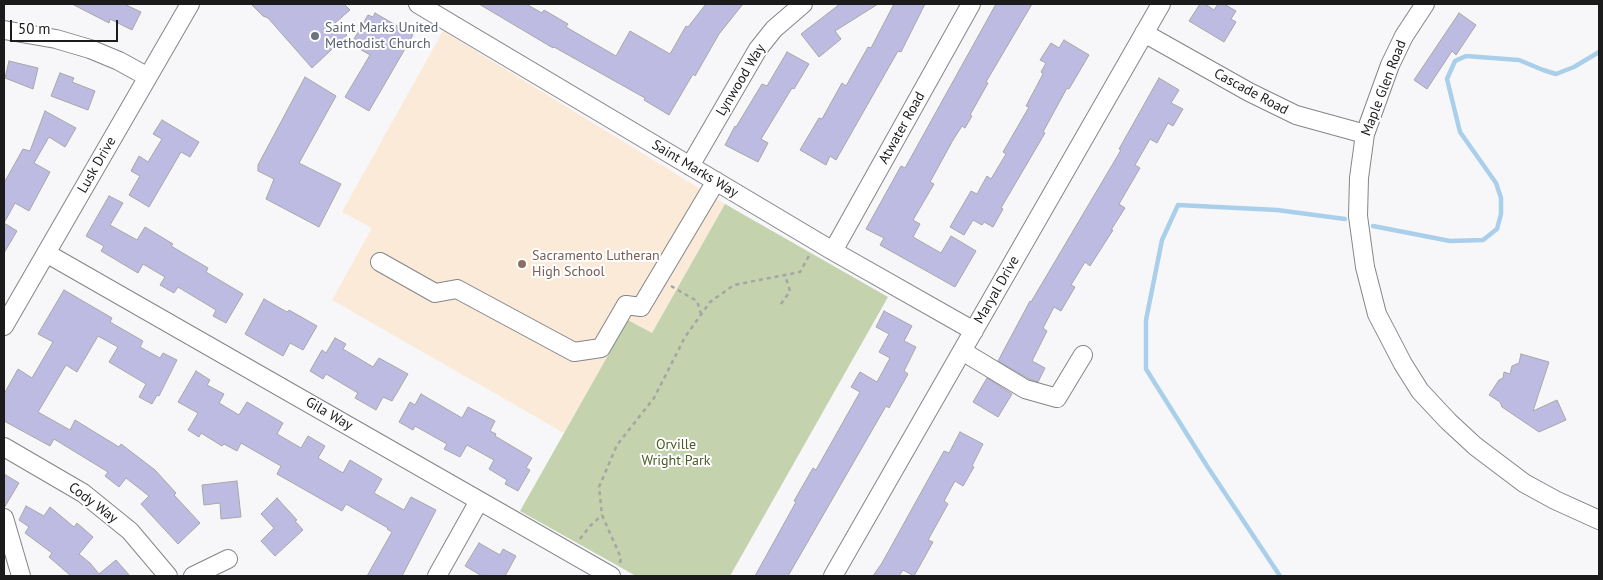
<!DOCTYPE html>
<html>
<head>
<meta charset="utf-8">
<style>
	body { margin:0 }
	#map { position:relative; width:1603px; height:580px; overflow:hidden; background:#f7f7f9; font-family:"PT Sans",sans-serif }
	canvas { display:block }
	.frame { position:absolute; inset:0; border:5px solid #1b1b1b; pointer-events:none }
	.scale { position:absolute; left:10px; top:20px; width:108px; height:22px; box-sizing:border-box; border:2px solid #1b1b1b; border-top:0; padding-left:6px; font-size:15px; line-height:18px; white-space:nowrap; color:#1b1b1b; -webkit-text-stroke:4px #fff; paint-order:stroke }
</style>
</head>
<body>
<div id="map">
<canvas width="1603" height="580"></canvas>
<div class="frame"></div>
<div class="scale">50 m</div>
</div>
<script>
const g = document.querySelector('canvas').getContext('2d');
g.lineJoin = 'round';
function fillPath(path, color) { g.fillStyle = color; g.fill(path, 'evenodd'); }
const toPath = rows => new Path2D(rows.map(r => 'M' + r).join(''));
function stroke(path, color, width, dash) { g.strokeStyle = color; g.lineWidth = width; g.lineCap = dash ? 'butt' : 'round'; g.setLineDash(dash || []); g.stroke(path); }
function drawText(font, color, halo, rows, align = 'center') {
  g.font = font + ' "PT Sans",sans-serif'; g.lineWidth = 4; g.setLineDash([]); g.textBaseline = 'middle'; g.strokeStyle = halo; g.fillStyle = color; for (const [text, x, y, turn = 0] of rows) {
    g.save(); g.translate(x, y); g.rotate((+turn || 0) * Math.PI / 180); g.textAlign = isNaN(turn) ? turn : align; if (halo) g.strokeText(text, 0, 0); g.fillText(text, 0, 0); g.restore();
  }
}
fillPath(toPath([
	[443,31,725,204,652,333,628,320,564,433,332,300,372,228,342,212]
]), '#fbead8');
fillPath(toPath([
	[725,204,888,297,730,576,636,576,520,511,628,320,652,333]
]), '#c4d2ae');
stroke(toPath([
	[1373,226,1450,241,1483,240,1497,229,1501,214,1501,198,1496,183,1460,132,1447,79,1455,61,1466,56,1519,60,1543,70,1556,74,1574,67,1599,52],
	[1280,576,1207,466,1146,369,1146,320,1162,240,1178,205,1277,210,1345,219]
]), '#aacfea', 4.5);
const building = toPath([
	[72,4,124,4,141,12,132,30,110,19,109,23,72,4],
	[251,4,344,4,350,10,335,23,347,35,312,68,268,18,263,16,251,4],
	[479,4,526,4,542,13,544,10,568,24,566,27,616,56,630,31,670,54,686,26,688,27,706,4,743,4,719,34,695,76,693,74,669,115,644,100,645,98,554,47,553,48,479,4],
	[840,4,878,4,835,31,841,39,819,57,801,34,840,4],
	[894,4,925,4,901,52,898,51,836,160,830,156,826,165,800,150,819,118,822,119,842,83,846,86,868,47,871,48,894,4],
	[996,4,1032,4,986,82,988,83,970,115,972,116,965,128,962,126,953,140,930,182,934,184,913,220,920,224,913,237,941,253,951,236,976,251,955,287,880,245,884,238,866,229,901,166,905,168,996,4],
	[1200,4,1205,4,1214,10,1218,4,1224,4,1236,11,1231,19,1236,22,1224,42,1189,21,1200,4],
	[375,13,413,35,369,111,345,97,370,55,351,44,368,15,373,17,375,13],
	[1459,13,1476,25,1456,55,1452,51,1427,89,1414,80,1459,13],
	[1064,40,1089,55,1069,89,1067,88,1043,132,1045,133,1001,208,1003,209,993,227,984,222,982,225,973,220,964,235,950,227,971,191,977,194,987,176,991,179,1006,154,1003,152,1029,107,1026,106,1043,74,1041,72,1046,63,1040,60,1051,43,1059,48,1064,40],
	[787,52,809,64,794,89,792,88,761,139,768,143,758,162,725,145,735,126,736,127,762,84,767,86,787,52],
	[9,61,38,68,33,89,5,78,9,61],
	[60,73,74,78,72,82,95,91,88,110,51,96,60,73],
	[305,77,336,96,299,163,341,184,319,227,266,199,274,179,258,171,258,165,305,77],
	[1159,78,1179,90,1171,103,1183,109,1173,126,1168,123,1157,143,1150,139,1135,165,1140,168,1119,204,1125,208,1111,230,1113,230,1090,266,1085,262,1071,285,1075,287,1061,311,1054,307,1043,328,1047,331,1032,361,1045,368,1038,382,1029,379,998,361,1030,301,1031,302,1121,150,1119,149,1159,78],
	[45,111,76,128,65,147,49,137,34,163,50,172,29,211,15,203,4,223,4,183,23,149,30,151,45,111],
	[162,120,199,142,190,157,181,152,149,207,129,195,140,176,131,171,139,156,148,162,162,139,153,134,162,120],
	[109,196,123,203,110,225,137,240,145,227,173,244,171,246,208,268,206,272,243,294,226,323,213,316,216,310,178,287,174,293,160,285,165,277,143,264,138,273,101,251,104,246,86,236,109,196],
	[4,223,17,231,4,253,4,223],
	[64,290,112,318,110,322,143,341,140,347,160,358,163,353,177,360,159,396,157,395,152,404,139,397,146,384,109,362,118,347,98,336,77,372,66,365,38,412,70,430,75,420,119,447,121,444,155,470,176,493,174,495,200,523,178,544,141,504,149,496,126,478,119,487,105,476,108,472,54,439,50,446,4,421,4,394,18,369,32,378,53,342,38,334,64,290],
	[264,299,287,312,289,310,317,326,303,350,290,343,283,356,245,334,264,299],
	[884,311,912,326,904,341,916,347,904,371,908,374,889,408,886,406,788,576,755,576,796,502,794,501,813,468,816,470,860,392,851,387,860,372,877,382,890,358,879,352,889,334,876,327,884,311],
	[335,338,346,344,343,349,373,367,379,358,408,374,392,401,383,397,376,410,355,398,358,393,326,374,323,379,310,371,322,350,326,353,335,338],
	[1521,354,1549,362,1533,411,1557,400,1566,420,1539,432,1502,407,1500,402,1489,395,1499,380,1503,378,1504,372,1510,374,1512,366,1519,363,1521,354],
	[196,371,210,380,207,385,224,394,219,403,239,415,247,402,283,423,277,434,301,448,308,436,325,446,318,458,343,473,350,460,382,479,374,493,404,510,411,497,436,510,402,576,367,576,392,532,387,529,388,528,346,504,342,511,277,474,281,466,241,443,237,451,224,444,222,446,201,433,199,437,188,430,198,413,178,402,196,371],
	[987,378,1012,394,998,417,973,402,987,378],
	[421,394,462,418,468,407,495,421,490,431,496,434,495,436,532,458,526,468,530,470,518,491,505,484,507,480,489,469,494,460,467,445,460,457,444,449,447,444,415,426,413,430,399,422,410,402,415,405,421,394],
	[960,432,983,444,972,466,974,467,963,486,955,481,944,501,948,504,928,540,933,542,914,576,903,570,899,576,873,576,882,563,944,451,949,453,960,432],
	[4,474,19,483,4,508,4,474],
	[237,481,241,517,221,519,220,503,204,505,202,485,237,481],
	[277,498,297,520,295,521,303,530,275,556,261,541,274,528,261,514,277,498],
	[26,506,44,516,50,507,74,527,77,523,93,537,79,554,90,563,99,574,116,560,130,576,71,576,49,557,52,553,25,533,29,527,19,520,26,506],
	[479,543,500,555,503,549,516,556,505,576,482,576,465,566,479,543]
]);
fillPath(building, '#bdbbe1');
stroke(building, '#a7a7a9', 1);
const minor = toPath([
	[418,4,833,251,974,331],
	[1425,4,1404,36,1390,65,1365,134,1359,178,1358,216,1365,267,1377,314,1403,364,1420,391,1448,421,1475,446,1524,483,1555,500,1599,520],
	[4,30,56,39,90,49,119,61,148,77],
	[1144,33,1249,92,1296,115,1365,134],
	[690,166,758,49,774,29,803,4],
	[833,251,971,4],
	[46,253,611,576],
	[380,262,435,293,457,289,574,352,601,348,626,305,641,307,716,181],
	[4,326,190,4],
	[962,351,1025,389,1057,398,1083,355],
	[4,447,83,493,130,531,168,576],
	[4,518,21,576],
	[193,576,228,559],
	[437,576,479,501],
	[833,576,1161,4]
]);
stroke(minor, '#858588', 20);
stroke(toPath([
	[671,286,697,301,701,314],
	[781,304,790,291,785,275],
	[580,539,590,526,602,515],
	[620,563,621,558,602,515,599,487,617,445,654,398,685,337,710,302,734,285,800,272,810,254]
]), '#a5a5a6', 2.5, [4, 4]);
stroke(minor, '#fff', 18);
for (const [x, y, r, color] of [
	[315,36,5,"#6b7280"],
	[522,264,5,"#8d6e63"]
]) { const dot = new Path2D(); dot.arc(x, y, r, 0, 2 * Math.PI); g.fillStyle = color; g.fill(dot); stroke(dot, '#fff', 2); }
drawText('14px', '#5b616d', '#fff', [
	["Saint Marks United",325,28],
	["Methodist Church",325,44]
], 'left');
drawText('14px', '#1b1b1b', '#fff', [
	["Lynwood Way",741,80,-59],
	["Maple Glen Road",1384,88,-69],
	["Cascade Road",1251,92,28],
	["Atwater Road",902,128,-61],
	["Lusk Drive",97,165,-60],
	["Saint Marks Way",695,169,31],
	["Maryal Drive",997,290,-60],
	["Gila Way",329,414,30],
	["Cody Way",93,503,37]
]);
drawText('14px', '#785e54', '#fff', [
	["Sacramento Lutheran",532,256],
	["High School",532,272]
], 'left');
drawText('14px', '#4a5c23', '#fff', [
	["Orville",676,445],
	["Wright Park",676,461]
]);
</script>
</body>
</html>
